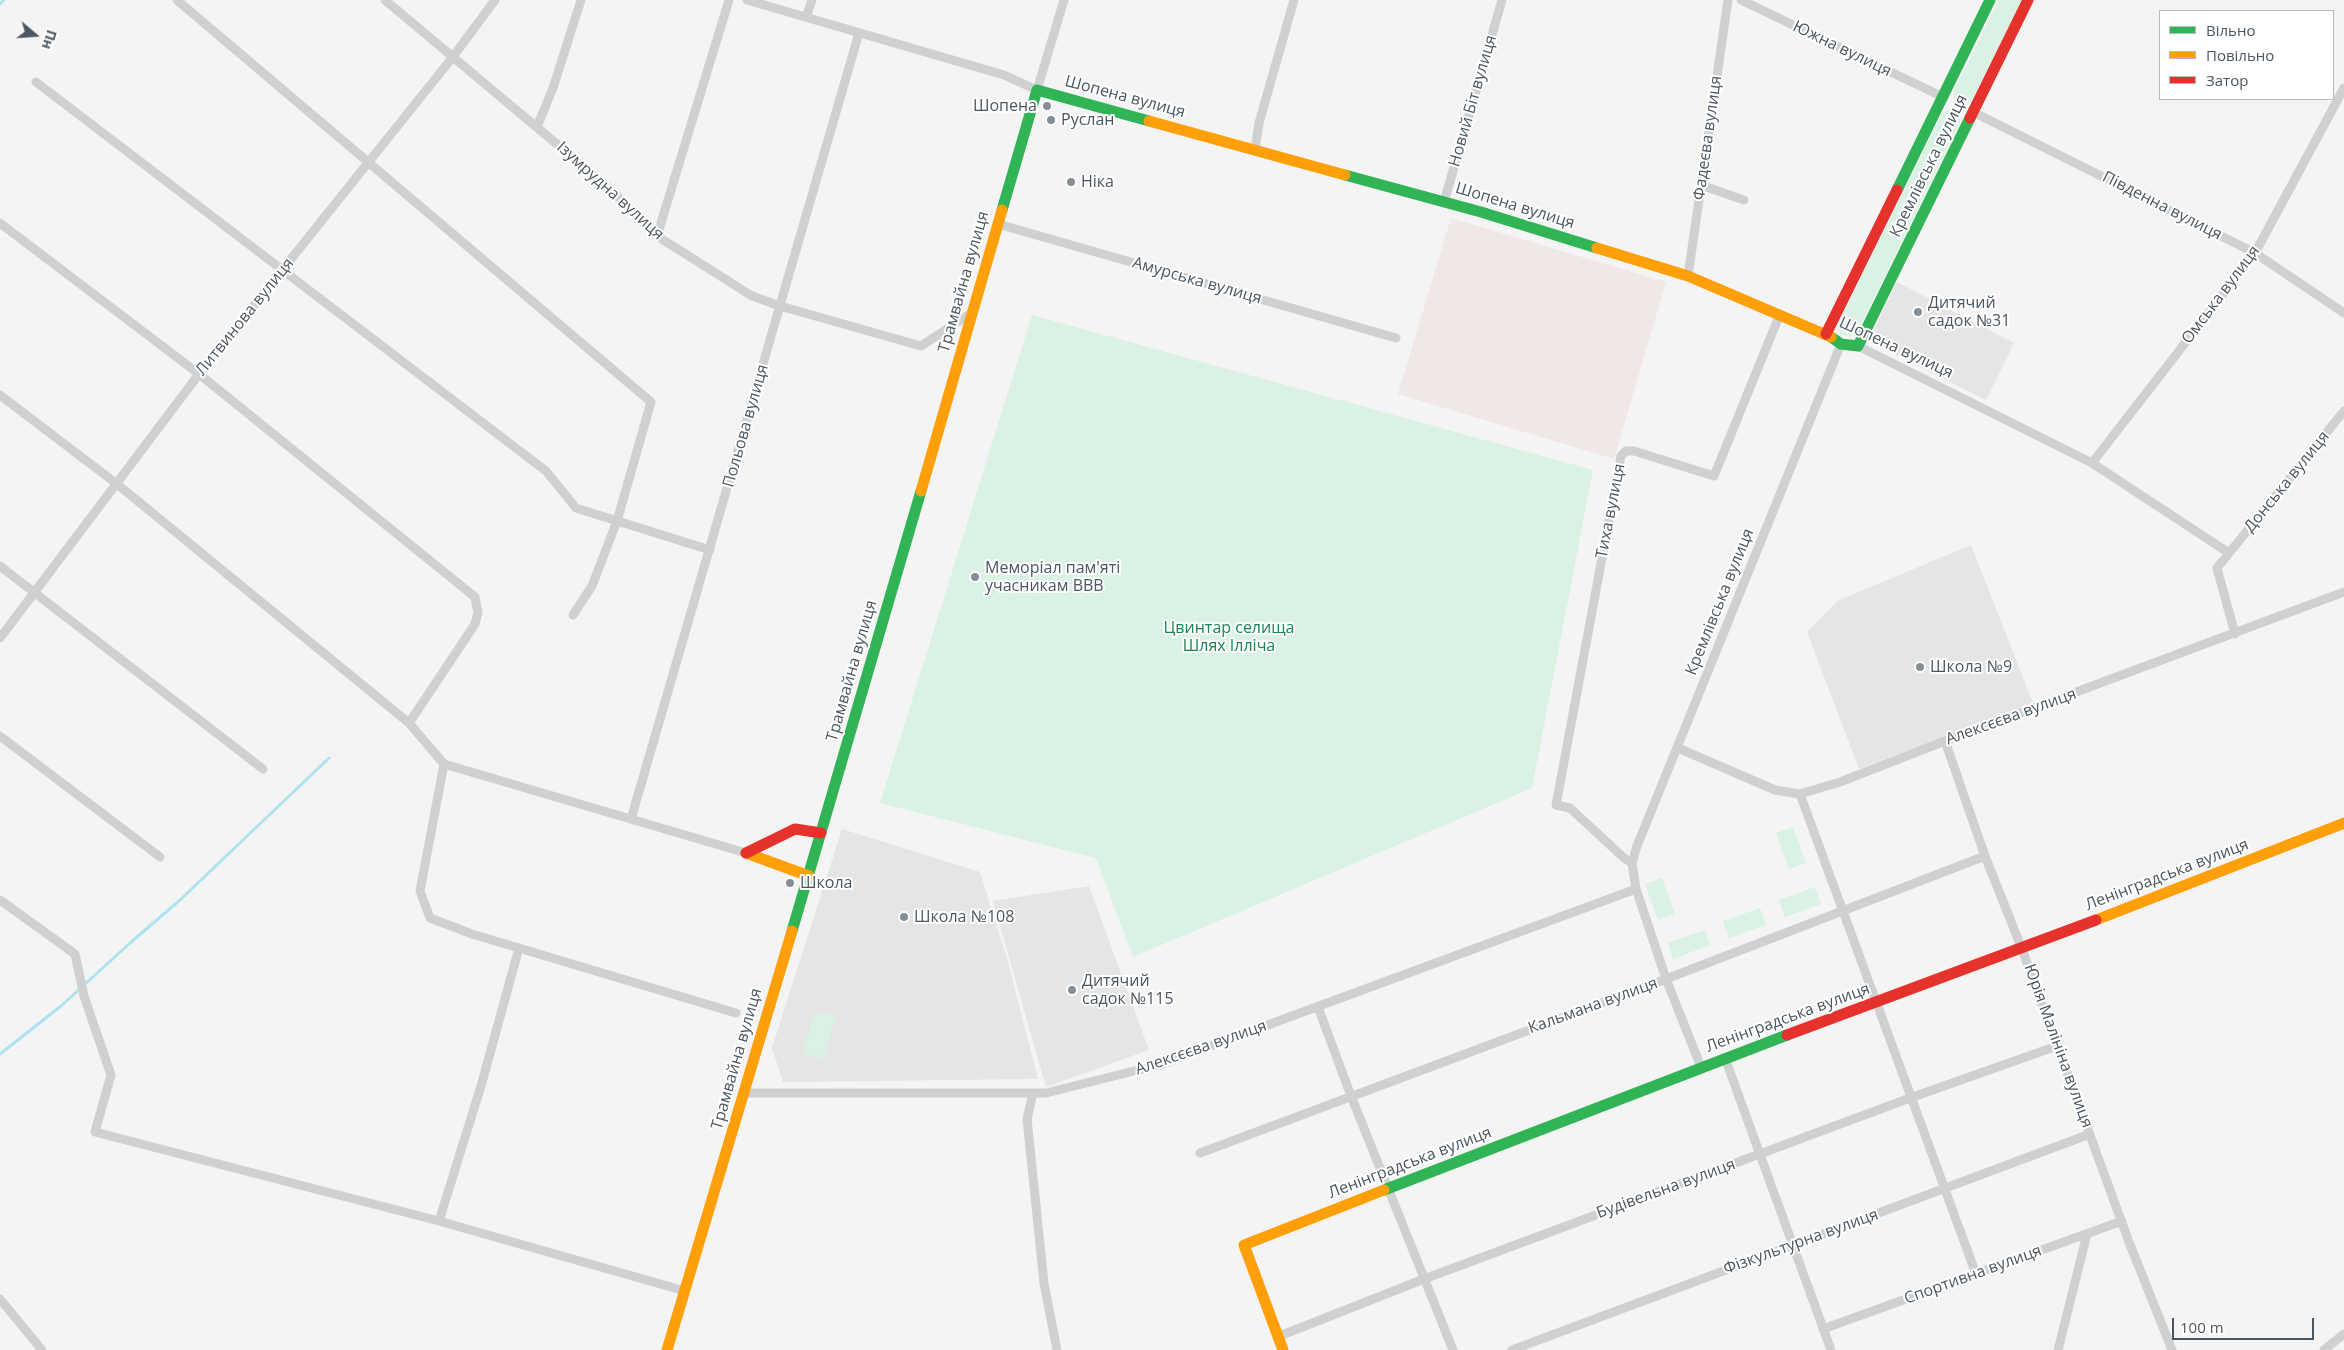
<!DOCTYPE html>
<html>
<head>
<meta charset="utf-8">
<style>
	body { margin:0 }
	#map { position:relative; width:2344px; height:1350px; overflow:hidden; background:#f4f4f4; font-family:"Open Sans",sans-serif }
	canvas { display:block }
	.legend { position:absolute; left:2159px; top:10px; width:175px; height:90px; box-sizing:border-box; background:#fff; border:1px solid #b7bbc0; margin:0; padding:6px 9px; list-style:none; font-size:15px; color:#4a5661 }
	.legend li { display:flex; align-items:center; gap:10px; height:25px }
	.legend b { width:25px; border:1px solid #b7bbc0 }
	.north { position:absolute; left:10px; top:10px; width:50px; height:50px; -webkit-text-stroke:4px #fff; paint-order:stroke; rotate:108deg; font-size:14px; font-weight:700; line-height:20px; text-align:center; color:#4a5661 }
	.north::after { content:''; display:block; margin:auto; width:18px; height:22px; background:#4a5661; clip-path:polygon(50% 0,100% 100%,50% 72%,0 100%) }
	.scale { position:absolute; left:2172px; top:1318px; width:142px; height:22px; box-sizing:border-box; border:2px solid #4a5661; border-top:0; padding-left:6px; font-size:15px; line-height:18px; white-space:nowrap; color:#4a5661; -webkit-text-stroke:4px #fff; paint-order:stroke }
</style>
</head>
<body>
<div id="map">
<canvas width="2344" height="1350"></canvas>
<ul class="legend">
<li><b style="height:6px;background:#30b455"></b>Вільно</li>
<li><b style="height:6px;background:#ff9f0a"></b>Повільно</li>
<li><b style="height:6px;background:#e5322d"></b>Затор</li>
</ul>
<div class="north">Пн</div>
<div class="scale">100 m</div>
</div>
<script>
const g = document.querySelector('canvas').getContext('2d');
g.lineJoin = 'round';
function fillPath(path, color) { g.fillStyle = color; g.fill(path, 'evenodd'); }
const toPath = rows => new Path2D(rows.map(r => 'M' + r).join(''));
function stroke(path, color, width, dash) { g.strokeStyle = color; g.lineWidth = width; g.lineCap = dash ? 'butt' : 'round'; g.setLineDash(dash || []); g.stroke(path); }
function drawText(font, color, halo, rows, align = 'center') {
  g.font = font + ' "Open Sans",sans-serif'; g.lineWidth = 4; g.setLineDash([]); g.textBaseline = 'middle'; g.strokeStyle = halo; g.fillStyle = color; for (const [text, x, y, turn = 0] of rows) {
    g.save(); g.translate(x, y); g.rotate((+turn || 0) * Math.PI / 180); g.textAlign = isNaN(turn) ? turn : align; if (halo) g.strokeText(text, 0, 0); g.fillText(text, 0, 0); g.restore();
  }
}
fillPath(toPath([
	[1897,282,2014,343,1986,400,1868,341],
	[1971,545,2033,703,1859,769,1807,632,1837,601],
	[842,829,980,872,1008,962,1038,1079,783,1082,772,1048],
	[1089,886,1149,1050,1046,1087,993,901]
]), '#e6e5e6');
fillPath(toPath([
	[1451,218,1666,282,1614,459,1398,394]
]), '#f1e7e6');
fillPath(toPath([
	[1999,0,2022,0,1971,102,1960,105,1953,98,1954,91],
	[1950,109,1959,113,1960,122,1857,333,1850,337,1842,335,1838,330,1838,325,1943,112],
	[1032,315,1593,470,1532,788,1133,957,1096,858,880,803],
	[1793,827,1806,863,1789,869,1776,833],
	[1662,878,1675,914,1658,920,1645,884],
	[1815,887,1821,904,1785,917,1779,900],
	[1760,908,1766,925,1729,938,1723,921],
	[1705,930,1710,945,1673,959,1668,943],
	[815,1011,836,1017,823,1059,802,1053]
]), '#d9f2e3');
stroke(toPath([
	[0,4,4,0],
	[0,1054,61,1006,130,943,180,900,329,758]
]), '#aee2f0', 3);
stroke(toPath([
	[177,0,651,402,617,521,592,586,573,615],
	[385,0,608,187,657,236,752,296,780,306,921,346,973,312],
	[747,0,1004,75,1037,90,1064,0],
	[1741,0,1943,97],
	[806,17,812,0],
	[36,82,546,471,576,508,710,550],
	[1973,112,2255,253,2344,313],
	[537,127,553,88,581,0],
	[1255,150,1259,123,1294,0],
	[1701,185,1744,200],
	[1444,202,1502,0],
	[0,223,199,374,475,597,478,613,475,624,409,723],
	[998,224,1396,338],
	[657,236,729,0],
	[1688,276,1728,0],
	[1858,346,2092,463,2229,553],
	[0,395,117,484,409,723,444,764,746,853],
	[2092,463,2255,253,2344,88],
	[0,566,263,769],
	[2235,634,2217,568,2344,411],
	[0,638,199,374,452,58,495,0],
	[0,736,160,857],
	[1945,741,1985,856,2022,949,2129,1242,2172,1350],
	[1678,748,1775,790,1800,794,1840,782,1945,741,2344,592],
	[444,764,420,891,430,918,472,934,736,1013],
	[1800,794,1976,1274],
	[631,819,859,33],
	[1632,863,1624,858,1570,808,1556,805,1621,456,1626,451,1634,451,1714,476,1780,314],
	[0,900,75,954,84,996,111,1075,95,1132,439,1221,685,1291],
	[1318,1007,1351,1096,1453,1350],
	[1725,1058,1831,1350],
	[1701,1067,1666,979,1636,889,1632,863,1637,846,1841,344],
	[744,1093,1046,1093,1162,1064,1636,889],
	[1033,1093,1027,1119,1044,1283,1057,1350],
	[1200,1153,1666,979,1985,856],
	[439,1221,481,1086,519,948],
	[0,1299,42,1350],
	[1823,1329,2122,1221],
	[1277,1337,1424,1279,1910,1098,2057,1046],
	[1512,1350,2090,1134],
	[2058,1350,2087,1234],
	[2324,1350,2344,1334]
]), '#ced0d2', 9);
stroke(toPath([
	[1345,175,1481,212,1597,248],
	[1897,190,1990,0],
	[1002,210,1037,90,1149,121],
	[1831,337,1841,344,1858,346,1970,118],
	[792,931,921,491],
	[1384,1190,1787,1035]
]), '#30b455', 11);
stroke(toPath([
	[1149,121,1345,175],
	[1597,248,1688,276,1831,337],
	[921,491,1002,210],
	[746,853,809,876],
	[2096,920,2344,823],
	[667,1350,792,931],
	[1283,1350,1244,1245,1384,1190]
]), '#ff9f0a', 11);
stroke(toPath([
	[1970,118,2028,0],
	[1826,334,1897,190],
	[746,853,795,829,821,833],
	[1787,1035,2096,920]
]), '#e5322d', 11);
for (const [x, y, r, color] of [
	[1047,106,5,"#868d94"],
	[1051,120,5,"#868d94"],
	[1071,182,5,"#868d94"],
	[1918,312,5,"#868d94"],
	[975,577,5,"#868d94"],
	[1920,667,5,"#868d94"],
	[790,883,5,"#868d94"],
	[904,917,5,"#868d94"],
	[1072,990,5,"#868d94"]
]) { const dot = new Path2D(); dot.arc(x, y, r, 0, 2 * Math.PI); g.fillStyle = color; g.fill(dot); stroke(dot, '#fff', 2); }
drawText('16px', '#4a5661', '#fff', [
	["Южна вулиця",1842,49,26],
	["Шопена вулиця",1125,97,15],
	["Новий Біт вулиця",1473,101,-74],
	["Фадеєва вулиця",1708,138,-82],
	["Кремлівська вулиця",1929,166,-64],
	["Ізумрудна вулиця",610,191,42],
	["Шопена вулиця",1515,206,17],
	["Південна вулиця",2162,206,27],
	["Амурська вулиця",1197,281,16],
	["Трамвайна вулиця",964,282,-74],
	["Омська вулиця",2221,295,-53],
	["Литвинова вулиця",245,317,-51],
	["Шопена вулиця",1896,348,25],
	["Польова вулиця",746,426,-74],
	["Донська вулиця",2287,482,-51],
	["Тиха вулиця",1611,511,-79],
	["Кремлівська вулиця",1720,602,-68],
	["Трамвайна вулиця",852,671,-74],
	["Алексєєва вулиця",2011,717,-20],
	["Ленінградська вулиця",2167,875,-21],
	["Кальмана вулиця",1593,1006,-20],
	["Ленінградська вулиця",1788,1018,-20],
	["Юрія Малініна вулиця",2058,1046,70],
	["Алексєєва вулиця",1201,1048,-19],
	["Трамвайна вулиця",737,1059,-74],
	["Ленінградська вулиця",1410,1163,-21],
	["Будівельна вулиця",1666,1189,-20],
	["Фiзкультурна вулиця",1801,1242,-20],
	["Спортивна вулиця",1973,1275,-20]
]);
drawText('16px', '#4a5661', '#fff', [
	["Шопена",1037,106,"right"],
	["Руслан",1061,120],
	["Ніка",1081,182],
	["Дитячий",1928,303],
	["садок №31",1928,321],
	["Меморіал пам'яті",985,568],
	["учасникам ВВВ",985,586],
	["Школа №9",1930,667],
	["Школа",800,883],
	["Школа №108",914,917],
	["Дитячий",1082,981],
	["садок №115",1082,999]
], 'left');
drawText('16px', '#17864f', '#fff', [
	["Цвинтар селища",1229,628],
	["Шлях Ілліча",1229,646]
]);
</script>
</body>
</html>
